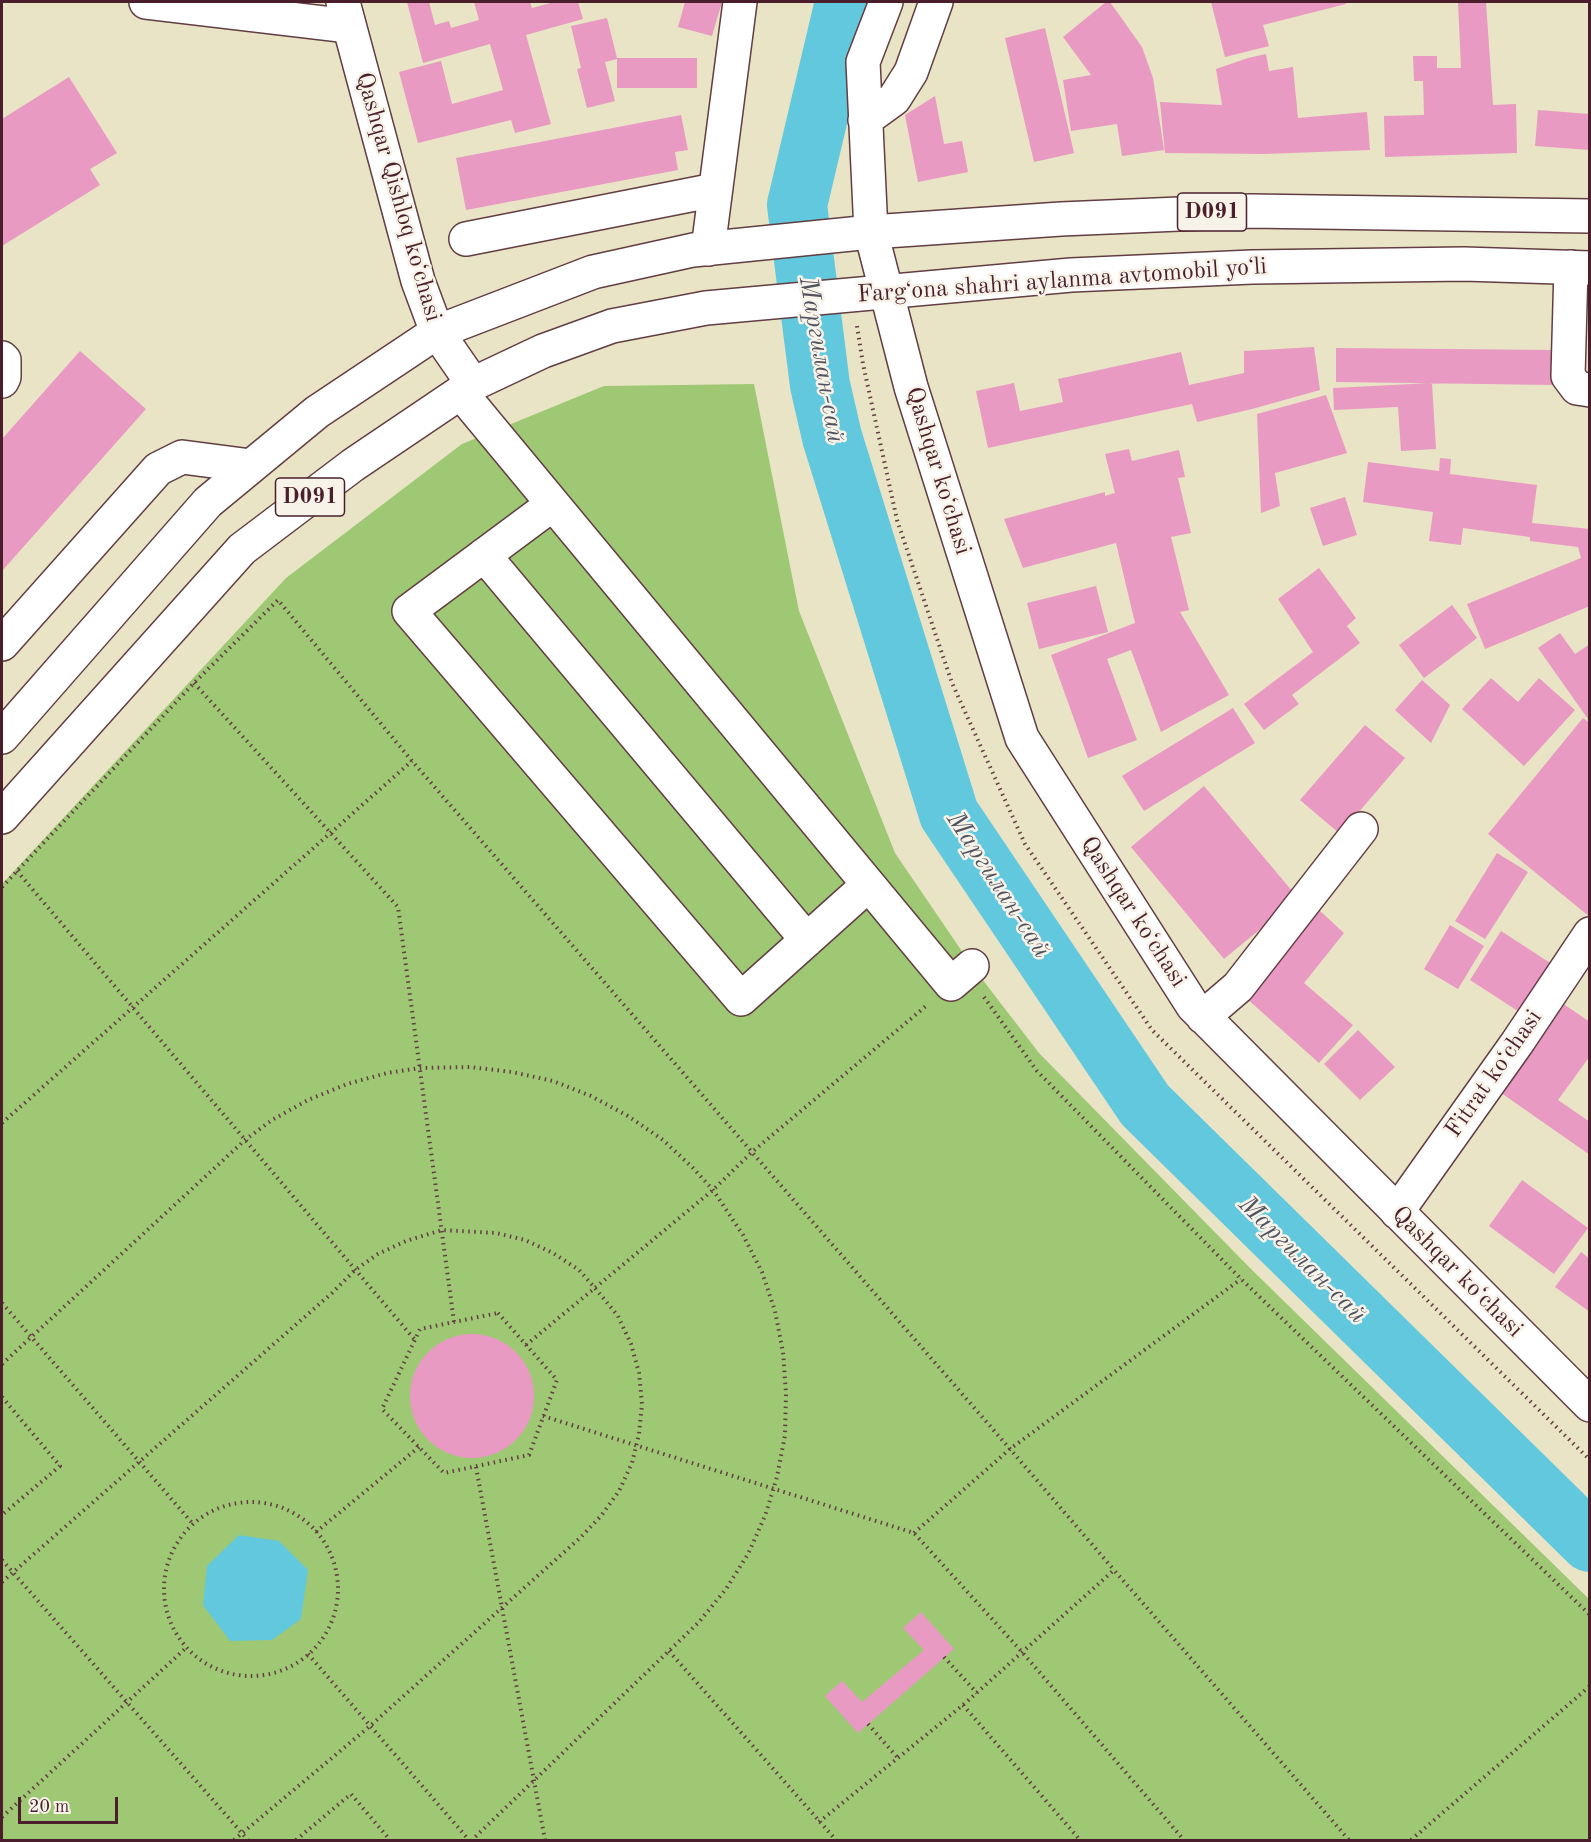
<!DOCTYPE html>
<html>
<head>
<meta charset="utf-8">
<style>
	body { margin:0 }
	#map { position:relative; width:1591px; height:1842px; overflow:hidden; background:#e9e4c5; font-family:"Old Standard TT",serif }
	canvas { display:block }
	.frame { position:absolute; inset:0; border:3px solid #4a1f2b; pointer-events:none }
	.scale { position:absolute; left:18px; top:1797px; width:100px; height:27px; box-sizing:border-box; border:3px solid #4a1f2b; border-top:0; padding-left:8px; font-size:18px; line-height:21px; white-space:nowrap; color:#4a1f2b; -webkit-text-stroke:4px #f7f3e8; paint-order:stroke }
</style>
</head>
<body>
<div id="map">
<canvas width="1591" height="1842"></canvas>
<div class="frame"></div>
<div class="scale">20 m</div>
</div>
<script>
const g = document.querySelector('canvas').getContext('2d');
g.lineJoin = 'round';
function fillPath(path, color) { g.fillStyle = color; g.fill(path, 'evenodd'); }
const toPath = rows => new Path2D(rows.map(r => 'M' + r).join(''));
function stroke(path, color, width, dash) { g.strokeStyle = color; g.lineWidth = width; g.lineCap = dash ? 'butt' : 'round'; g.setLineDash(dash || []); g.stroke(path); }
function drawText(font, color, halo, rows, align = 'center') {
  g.font = font + ' "Old Standard TT",serif'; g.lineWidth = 5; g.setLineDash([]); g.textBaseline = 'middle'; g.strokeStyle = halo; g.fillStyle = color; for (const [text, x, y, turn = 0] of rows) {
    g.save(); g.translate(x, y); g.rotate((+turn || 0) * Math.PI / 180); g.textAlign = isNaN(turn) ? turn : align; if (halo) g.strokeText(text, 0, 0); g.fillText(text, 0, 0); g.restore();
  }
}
fillPath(toPath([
	[754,384,799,611,895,853,972,966,1039,1053,1251,1269,1589,1599,1589,1840,2,1840,2,884,286,578,462,444,604,386]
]), '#9fc875');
fillPath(toPath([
	[239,1535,279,1541,308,1570,301,1619,272,1640,230,1641,203,1605,207,1566]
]), '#61c8dd');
stroke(toPath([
	[845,2,797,205,820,385,832,437,949,814,1145,1105,1590,1542]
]), '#61c8dd', 60);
fillPath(toPath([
	[407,2,429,2,435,25,449,21,451,28,479,20,474,2,530,2,532,8,554,2,578,2,583,19,526,35,551,124,515,133,511,120,418,143,399,72,441,61,452,104,503,90,490,44,423,63],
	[685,2,722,2,712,36,678,27],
	[1106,2,1110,2,1142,47,1153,78,1164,150,1122,156,1117,124,1071,131,1063,80,1091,75,1063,37],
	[1211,2,1345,2,1346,4,1263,25,1269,46,1225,57],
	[1458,2,1486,2,1493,105,1516,104,1517,153,1385,157,1384,116,1424,115,1423,81,1414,81,1413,56,1437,56,1437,68,1461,68],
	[607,18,617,58,697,58,697,88,617,88,617,59,605,62,615,101,587,108,577,69,581,68,571,26],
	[1045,28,1074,153,1034,162,1005,38],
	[1266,54,1269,71,1293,67,1298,118,1367,112,1370,150,1265,154,1165,153,1160,102,1222,105,1216,69,1248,58],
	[69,77,117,153,90,169,100,185,2,246,2,119],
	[935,96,944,144,962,141,968,172,918,182,905,115],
	[1538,110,1590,114,1590,150,1535,146],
	[681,115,688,150,675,152,678,170,466,210,456,158],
	[1314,347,1320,390,1252,409,1197,422,1192,404,988,448,976,391,1014,383,1020,411,1063,402,1058,379,1181,352,1189,385,1244,373,1244,351],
	[1336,348,1556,350,1555,385,1336,382],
	[80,351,146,409,2,571,2,439],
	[1432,383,1436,449,1401,451,1398,407,1334,410,1333,388],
	[1326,395,1347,453,1275,473,1280,506,1261,513,1257,414],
	[1129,449,1132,461,1179,450,1185,477,1178,478,1191,533,1171,537,1189,610,1180,612,1229,695,1161,732,1131,650,1107,659,1137,740,1088,758,1051,655,1135,623,1116,543,1023,568,1004,519,1105,492,1105,496,1115,493,1105,454],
	[1440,458,1451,459,1450,474,1537,485,1532,523,1590,529,1590,606,1485,649,1467,604,1581,558,1578,547,1530,541,1530,537,1463,528,1461,545,1429,541,1433,512,1363,502,1368,462,1439,471],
	[1345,497,1357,535,1323,546,1310,508],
	[1319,568,1356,618,1347,626,1360,643,1292,695,1299,704,1264,730,1244,704,1313,652,1278,599],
	[1096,586,1108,632,1039,649,1027,603],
	[1452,605,1477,638,1424,678,1399,645],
	[1560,633,1575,654,1590,644,1590,722,1538,648],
	[1491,678,1518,702,1539,678,1575,710,1524,766,1462,709],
	[1422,680,1450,705,1431,743,1395,710],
	[1233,708,1255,743,1144,811,1122,776],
	[1583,718,1590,723,1590,917,1488,834],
	[1365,725,1405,758,1340,834,1300,800],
	[1204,786,1298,898,1224,959,1131,847],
	[1497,853,1528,872,1485,939,1455,921],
	[1318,909,1344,933,1304,983,1353,1025,1319,1063,1246,998],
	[1450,925,1484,946,1458,989,1424,969],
	[1501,931,1558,968,1527,1017,1470,980],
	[1556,999,1590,1022,1590,1056,1558,1100,1590,1122,1590,1155,1494,1088],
	[1358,1030,1395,1067,1360,1100,1324,1064],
	[1522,1180,1588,1228,1554,1274,1489,1226],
	[1581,1252,1590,1259,1590,1312,1555,1287],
	'410 1396a62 62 0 1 1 124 0a62 62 0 1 1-124 0Z',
	[921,1612,954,1649,858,1733,825,1696,842,1681,862,1702,924,1650,903,1628]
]), '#e89ac2');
const minor = toPath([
	[146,2,349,26],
	[886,2,863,62,871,232,911,387,1022,738,1193,1006,1590,1405],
	[865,120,894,99,911,72,936,2],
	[466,239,715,190],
	[708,249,740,2],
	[1571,267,1568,376,1577,388,1590,390],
	[2,358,4,360,4,377,2,381],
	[461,393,951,984,972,966],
	[553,504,409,611,741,999,868,885],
	[484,555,807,940],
	[2,644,158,469,182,457,251,466],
	[1203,1017,1238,987,1361,829],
	[1397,1212,1517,1043,1590,934]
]);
const major = toPath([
	[343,2,418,281,437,332,473,384]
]);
const highway = toPath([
	[2,737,208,502,317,412,437,332,593,272,693,250,871,232,1061,219,1250,211,1590,216],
	[2,817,242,549,353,465,473,384,543,351,612,326,706,308,1071,275,1252,267,1464,264,1590,268]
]);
stroke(minor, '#623d42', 36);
stroke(major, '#623d42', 36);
stroke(highway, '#623d42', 36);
stroke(toPath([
	[857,326,863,364,897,520,952,683,1025,844,1152,1030,1590,1460],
	[194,683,398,907,454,1322],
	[17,871,415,1340],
	[2,887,194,683,278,600,412,761,1010,1449,1114,1570],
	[984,997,1037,1071,1241,1279,1590,1615],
	[2,1123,412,761],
	[2,1303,193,1524],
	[498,1313,557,1380,529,1455,444,1473,382,1409,420,1329,498,1313],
	[526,1345,713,1190,752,1152,926,1006],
	[2,1364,245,1140,272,1120,308,1100,347,1084,387,1073,420,1068,470,1067,512,1072,553,1081,591,1096,628,1116,663,1140,693,1168,713,1190,743,1235,762,1272,775,1311,783,1352,786,1394,785,1435,777,1477,765,1516,748,1554,726,1589,699,1622,472,1840],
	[2,1397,60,1466,2,1515],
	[543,1416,914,1533,1022,1652,1184,1840],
	[476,1467,545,1840],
	'164 1589a87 87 0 1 1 174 0a87 87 0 1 1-174 0Z',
	[316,1532,419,1447],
	[914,1533,1010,1449,1241,1279],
	[2,1560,248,1840],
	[2,1582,332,1293,355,1270,378,1254,406,1241,442,1230,496,1233,525,1240,553,1253,579,1270,595,1288,618,1316,631,1344,639,1373,642,1404,639,1434,632,1463,619,1491,601,1516,580,1538,370,1726,234,1840],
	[669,1651,836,1840],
	[308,1654,469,1840],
	[944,1657,977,1693],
	[963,1705,1080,1840],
	[868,1724,898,1758],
	[2,1817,187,1647],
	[819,1822,963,1705,1114,1570,1349,1840],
	[296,1840,351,1794,390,1840],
	[1411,1840,1590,1686]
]), '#623d42', 4, [1.5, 4.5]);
stroke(minor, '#fff', 33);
stroke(major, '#fff', 33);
stroke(highway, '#fff', 33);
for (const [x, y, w] of [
	[1212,212,69],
	[310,497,69]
]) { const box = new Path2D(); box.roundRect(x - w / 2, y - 19, w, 38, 4.5); g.fillStyle = '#f7f3e8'; g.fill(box); stroke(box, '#4a1f2b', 1.5); }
drawText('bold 22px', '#4a1f2b', null, [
	["D091",1212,212],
	["D091",310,497]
]);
drawText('24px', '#4a1f2b', '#f7f3e8', [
	["Qashqar Qishloq koʻchasi",398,197,74],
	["Fargʻona shahri aylanma avtomobil yoʻli",1062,281,-4],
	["Qashqar koʻchasi",938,471,73],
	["Qashqar koʻchasi",1133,912,57],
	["Fitrat koʻchasi",1494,1074,-55],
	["Qashqar koʻchasi",1457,1272,45]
]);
drawText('italic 26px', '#515260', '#f7f3e8', [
	["Маргилан-сай",821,360,80],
	["Маргилан-сай",998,885,57],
	["Маргилан-сай",1302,1260,45]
]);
</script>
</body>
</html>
